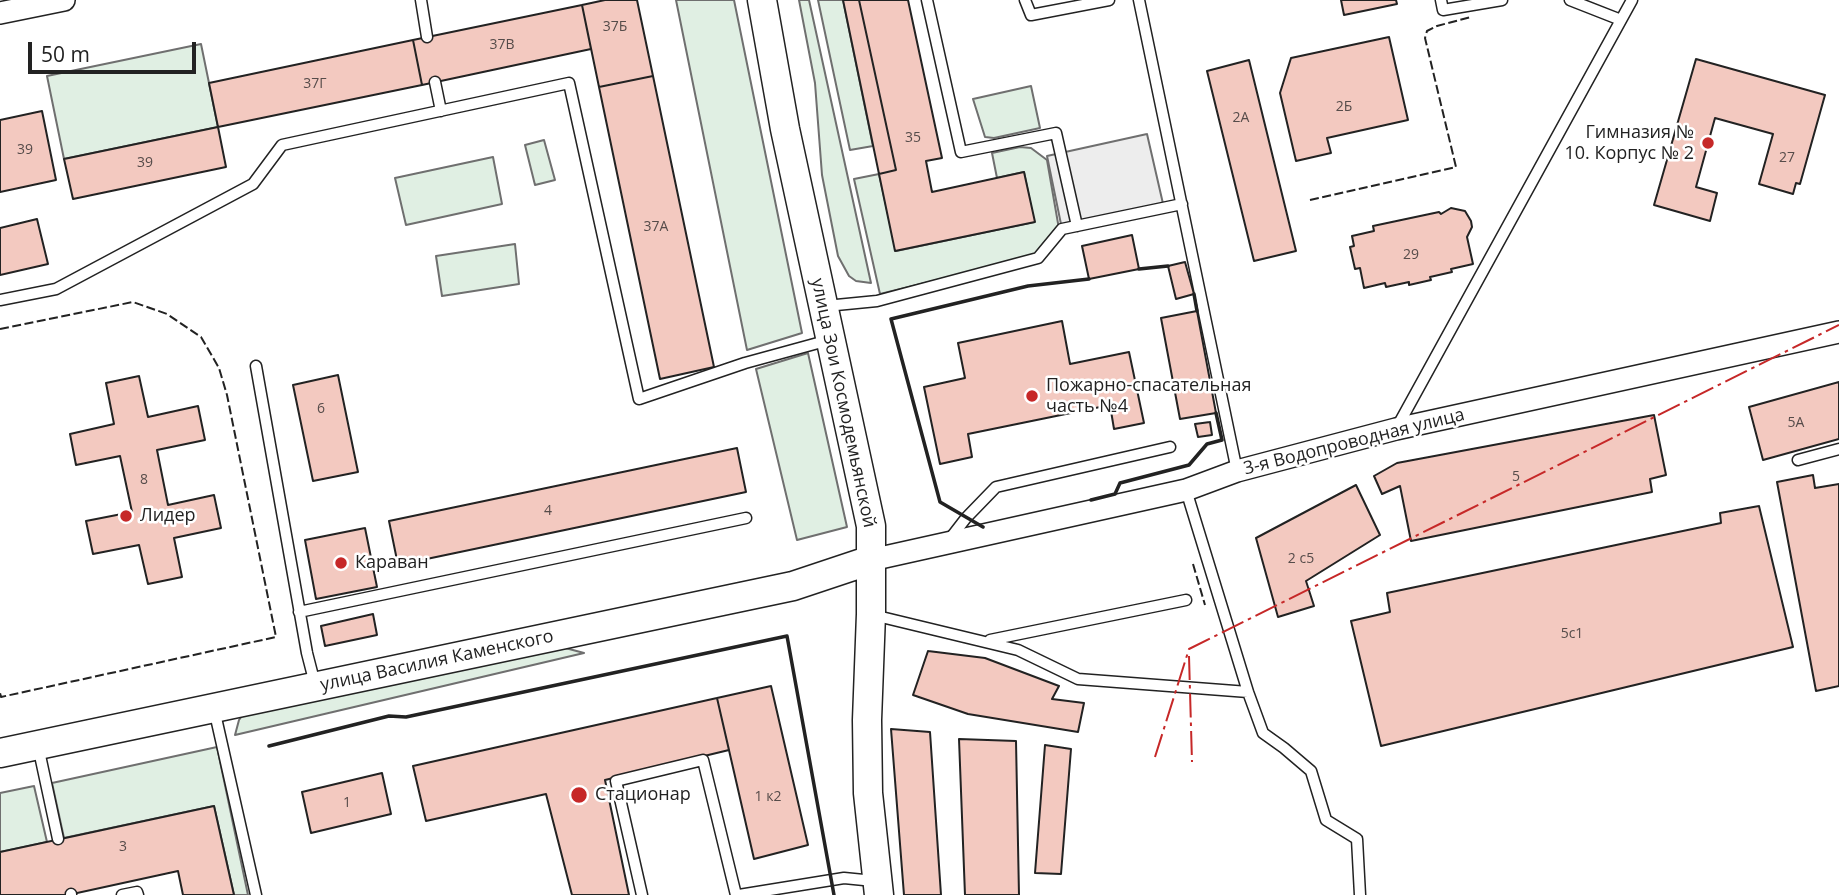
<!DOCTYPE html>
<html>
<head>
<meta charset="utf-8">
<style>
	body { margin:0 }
	#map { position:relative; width:1839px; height:895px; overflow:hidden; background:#fff; font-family:"Open Sans",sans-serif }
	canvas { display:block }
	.scale { position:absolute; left:28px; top:42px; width:168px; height:32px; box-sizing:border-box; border:4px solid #222; border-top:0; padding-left:9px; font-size:21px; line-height:24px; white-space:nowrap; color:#222; -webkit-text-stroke:5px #fff; paint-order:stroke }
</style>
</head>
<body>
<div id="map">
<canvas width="1839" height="895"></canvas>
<div class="scale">50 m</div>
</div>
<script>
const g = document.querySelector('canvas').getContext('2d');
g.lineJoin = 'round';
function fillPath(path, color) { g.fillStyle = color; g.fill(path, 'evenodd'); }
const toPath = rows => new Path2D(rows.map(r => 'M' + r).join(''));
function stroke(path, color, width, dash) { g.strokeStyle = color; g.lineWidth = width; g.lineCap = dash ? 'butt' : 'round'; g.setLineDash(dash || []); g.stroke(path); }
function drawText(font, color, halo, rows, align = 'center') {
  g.font = font + ' "Open Sans",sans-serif'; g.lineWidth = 5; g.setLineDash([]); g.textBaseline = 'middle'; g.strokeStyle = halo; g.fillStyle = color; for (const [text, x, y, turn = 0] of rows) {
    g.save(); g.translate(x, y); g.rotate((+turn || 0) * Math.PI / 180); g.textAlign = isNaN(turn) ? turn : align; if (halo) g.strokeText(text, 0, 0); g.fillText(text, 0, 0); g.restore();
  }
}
const green = toPath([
	[676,0,734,0,802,333,747,350,676,0],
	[799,0,809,0,871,283,856,281,849,276,838,256,822,175,815,83,799,0],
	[818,0,843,0,873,146,850,150,818,0],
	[201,44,218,127,64,159,47,76,201,44],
	[1031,86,1040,128,994,138,985,137,973,99,1031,86],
	[544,140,555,180,535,185,525,145,544,140],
	[1020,147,1031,148,1047,160,1059,229,1035,256,880,294,854,179,879,174,896,251,1034,222,1024,172,997,178,992,153,1020,147],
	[493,157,502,204,406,225,395,178,493,157],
	[515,244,519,284,442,296,436,256,515,244],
	[808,353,847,527,797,540,756,369,808,353],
	[558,646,584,653,235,735,239,720,244,713,558,646],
	[217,747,248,895,234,895,214,806,64,838,52,783,217,747],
	[34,786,47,842,0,852,0,793,34,786]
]);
fillPath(green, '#e0efe3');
stroke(green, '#6f6f6f', 2);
const parking = toPath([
	[1147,134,1164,208,1062,229,1047,156,1147,134]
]);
fillPath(parking, '#ededed');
stroke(parking, '#6f6f6f', 2);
const building = toPath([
	[605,0,637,0,653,76,599,87,582,5,605,0],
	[843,0,859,0,896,170,879,174,843,0],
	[859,0,908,0,942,158,926,161,932,192,1024,172,1035,222,895,251,879,174,896,170,859,0],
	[1341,0,1396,0,1397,4,1344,15,1341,0],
	[582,5,591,49,422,85,413,40,582,5],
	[1389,37,1408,120,1327,138,1331,153,1296,161,1280,93,1291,58,1389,37],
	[413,40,422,85,218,127,209,83,413,40],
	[1696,59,1825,95,1800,184,1796,183,1793,194,1759,184,1773,134,1715,118,1696,187,1717,193,1710,221,1654,205,1696,59],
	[1249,60,1296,251,1254,261,1207,71,1249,60],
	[653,76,714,367,660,379,599,87,653,76],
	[42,111,56,180,0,192,0,120,42,111],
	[218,127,226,167,73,199,64,159,218,127],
	[1451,208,1465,211,1471,221,1472,227,1467,237,1473,264,1451,269,1452,272,1430,277,1431,280,1409,285,1409,282,1386,287,1385,283,1364,288,1360,268,1355,269,1350,247,1354,246,1352,236,1374,231,1373,226,1439,212,1441,214,1451,208],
	[37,219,48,264,0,275,0,228,37,219],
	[1132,235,1139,269,1089,279,1082,246,1132,235],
	[1185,262,1194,294,1176,299,1168,266,1185,262],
	[1197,311,1216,413,1180,419,1161,318,1197,311],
	[1062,321,1070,364,1129,352,1144,423,1114,429,1110,405,968,434,972,457,940,464,924,387,965,378,958,343,1062,321],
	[338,375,358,472,313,481,293,385,338,375],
	[139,376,148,417,198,406,205,440,157,450,168,505,214,495,221,528,174,538,182,577,148,584,139,545,93,554,86,521,132,512,120,456,76,465,70,434,114,424,106,383,139,376],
	[1839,382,1839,439,1763,460,1749,407,1839,382],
	[1654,415,1666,475,1650,479,1652,492,1411,541,1400,486,1382,494,1374,476,1397,463,1654,415],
	[1210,422,1212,435,1198,437,1195,424,1210,422],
	[737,448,746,492,398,565,389,521,737,448],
	[1813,475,1815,488,1839,484,1839,686,1816,691,1777,482,1813,475],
	[1356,485,1380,535,1306,581,1314,606,1278,617,1256,538,1356,485],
	[1759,506,1793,647,1381,746,1351,621,1390,612,1387,593,1721,523,1720,513,1759,506],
	[365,528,377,587,316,599,305,540,365,528],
	[373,614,377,635,325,646,321,626,373,614],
	[928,651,985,658,1059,686,1052,699,1084,703,1078,732,968,714,913,695,928,651],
	[771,686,808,845,754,859,717,698,771,686],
	[717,698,729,750,605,780,629,895,572,895,546,794,426,821,413,766,717,698],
	[891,729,930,732,941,895,904,895,891,729],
	[959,739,1016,741,1019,895,965,895,959,739],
	[1045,745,1071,749,1061,874,1035,873,1045,745],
	[382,773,391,814,311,833,302,792,382,773],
	[214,806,234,895,183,895,178,871,68,895,0,895,0,852,214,806]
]);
fillPath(building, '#f3c9c0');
stroke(building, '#222', 2);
const lane = toPath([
	[421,0,427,37],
	[927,0,961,152,1056,133,1077,226],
	[1025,0,1031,15,1109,0],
	[1139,0,1237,471],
	[1441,0,1443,10,1502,0],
	[1570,0,1621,20],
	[435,82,441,111],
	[0,300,56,289,253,184,282,145,569,83,639,399,745,363,829,340],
	[826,306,877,301,1038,258,1062,229,1182,204],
	[256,366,307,653,315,684],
	[1396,429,1632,0],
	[1798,460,1839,449],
	[1186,490,1248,692,1263,733,1284,748,1311,771,1326,820,1357,839,1360,895],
	[949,540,966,518,996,487,1170,447],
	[299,612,746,518],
	[873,615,1018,650,1078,679,1248,692],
	[990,640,1186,600],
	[214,709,256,895],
	[38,746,58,839],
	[71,894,71,895],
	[122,895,137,892,138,895],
	[642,895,616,781,703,760,736,895],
	[739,895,844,878,874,881]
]);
const street = toPath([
	[0,13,64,0],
	[871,560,1186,490,1237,471,1396,429,1839,332]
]);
const secondary = toPath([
	[762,0,785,129,871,526,871,614,867,720,868,793,879,895],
	[0,753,793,586,871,560]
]);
stroke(lane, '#222', 13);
stroke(street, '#222', 24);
stroke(secondary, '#222', 31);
stroke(lane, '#fff', 10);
stroke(street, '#fff', 21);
stroke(secondary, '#fff', 28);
stroke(toPath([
	[1310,200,1456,167,1425,38,1427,31,1437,26,1471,17],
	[0,329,133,302,167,314,201,337,219,368,227,395,276,637,1,697,0,693],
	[1193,564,1205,605]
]), '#222', 2, [9, 3.5]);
stroke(toPath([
	[1139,269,1168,266],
	[1194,294,1197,311],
	[1091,500,1115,494,1120,483,1189,465,1207,444,1222,440,1216,413],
	[983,527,940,502,891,319,1028,286,1089,279],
	[269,746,389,716,406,717,787,636,834,895]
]), '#222', 3.5);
stroke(toPath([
	[1189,656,1192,762],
	[1155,757,1189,649,1839,325]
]), '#c62828', 2, [24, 5, 3.5, 5]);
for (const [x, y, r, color] of [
	[1708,143,7,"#c62828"],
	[1032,396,7,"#c62828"],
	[126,516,7,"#c62828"],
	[341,563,7,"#c62828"],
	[579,795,9,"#c62828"]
]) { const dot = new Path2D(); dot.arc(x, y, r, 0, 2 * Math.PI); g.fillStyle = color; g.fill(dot); stroke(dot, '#fff', 2.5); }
drawText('14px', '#564c4a', null, [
	["37Б",615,27],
	["37В",502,45],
	["37Г",315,84],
	["2Б",1344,107],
	["2А",1241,118],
	["35",913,138],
	["39",25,150],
	["27",1787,158],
	["39",145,163],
	["37А",656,227],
	["29",1411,255],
	["6",321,409],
	["5А",1796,423],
	["5",1516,477],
	["8",144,480],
	["4",548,511],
	["2 с5",1301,559],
	["5с1",1572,634],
	["1 к2",768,797],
	["1",347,803],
	["3",123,847]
]);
drawText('18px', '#222', '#fff', [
	["Гимназия №",1694,133,"right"],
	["10. Корпус № 2",1694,154,"right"],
	["Пожарно-спасательная",1046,386],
	["часть №4",1046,407],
	["Лидер",140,516],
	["Караван",355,563],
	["Стационар",595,795]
], 'left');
drawText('18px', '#222', '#fff', [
	["улица Зои Космодемьянской",843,403,78],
	["3-я Водопроводная улица",1354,442,-14],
	["улица Василия Каменского",437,661,-12]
]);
</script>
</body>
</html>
